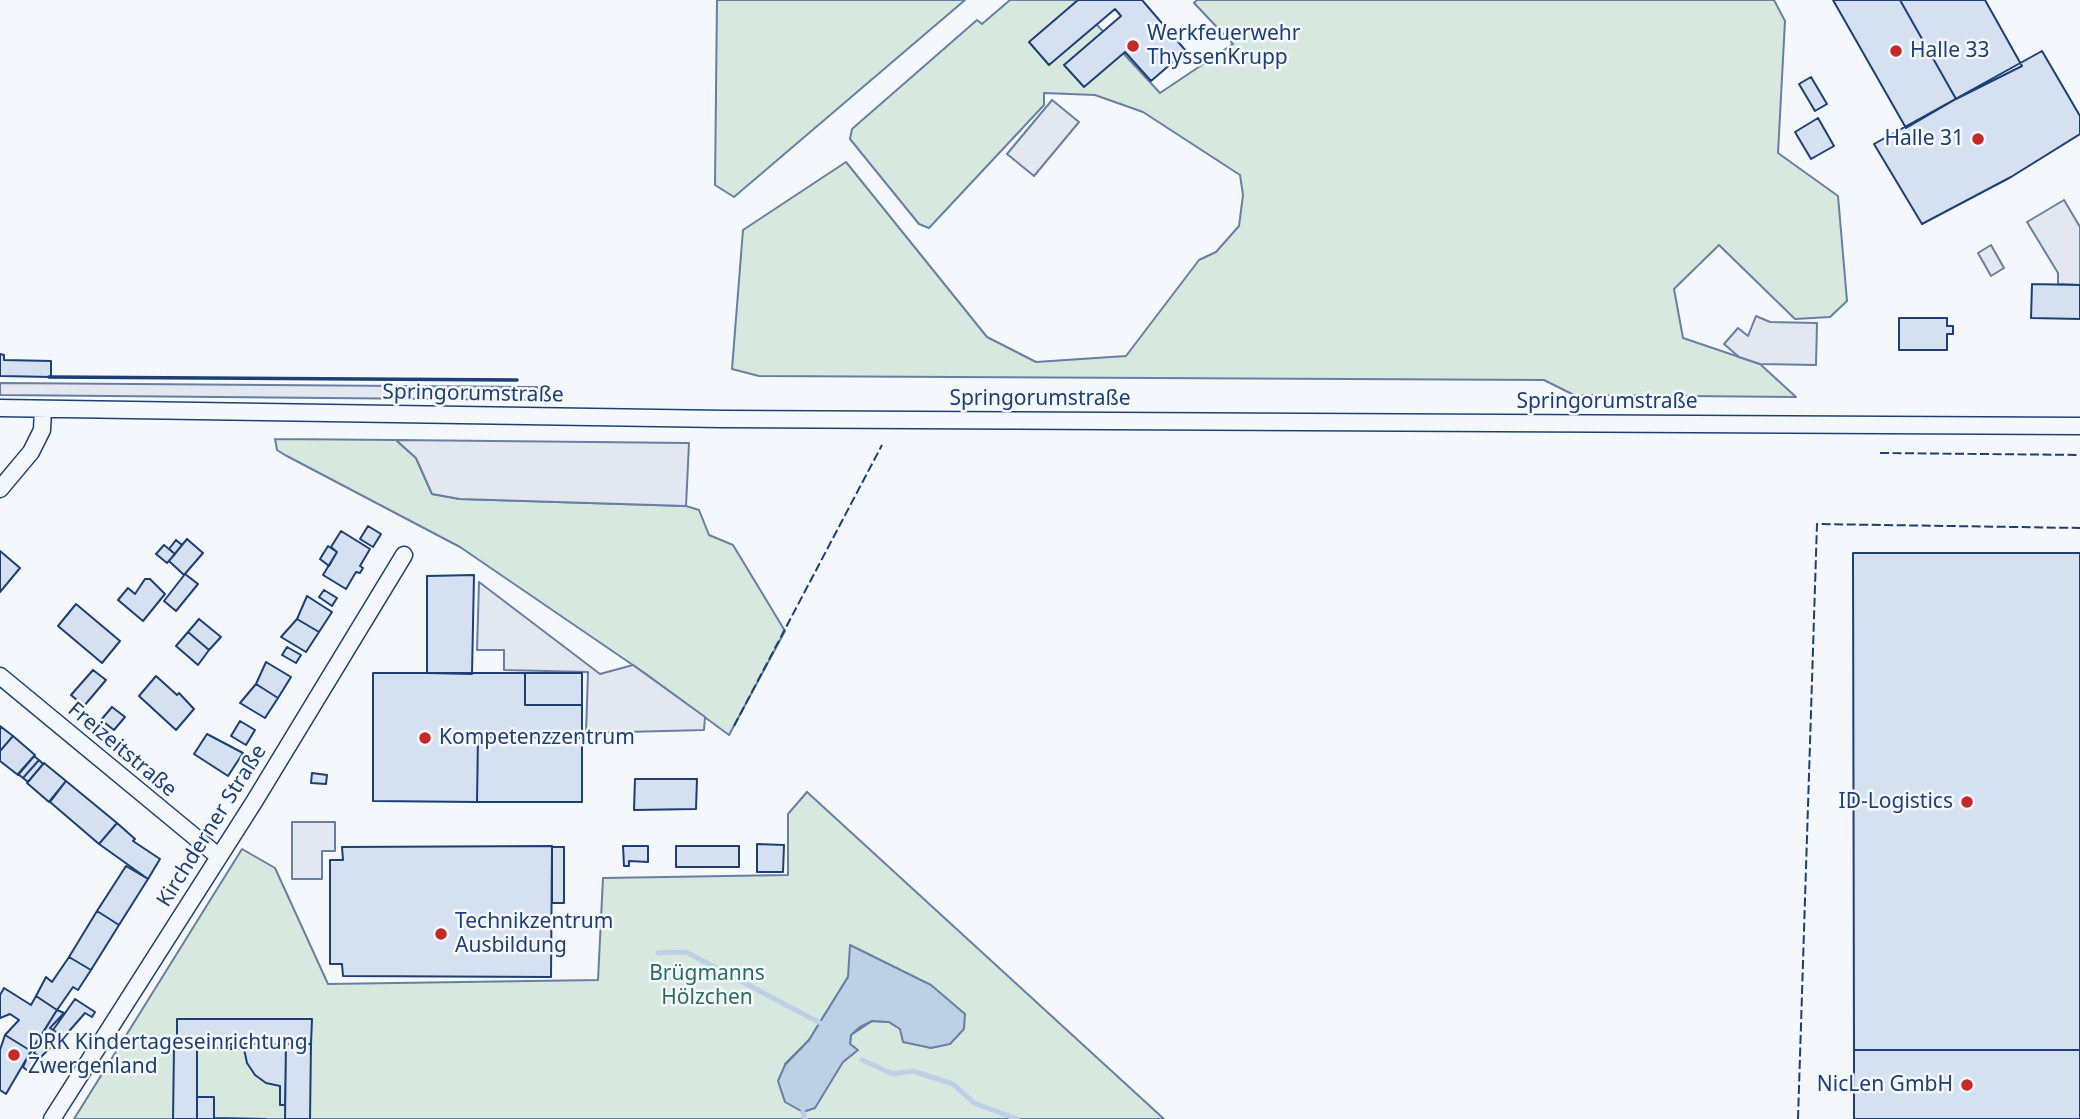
<!DOCTYPE html>
<html>
<head>
<meta charset="utf-8">
<style>
	body { margin:0 }
	canvas { display:block; background:#f4f7fb }
</style>
</head>
<body>
<canvas width="2080" height="1119"></canvas>
<script>
const g = document.querySelector('canvas').getContext('2d');
g.lineJoin = 'round';
function fillPath(path, color) { g.fillStyle = color; g.fill(path, 'evenodd'); }
const toPath = rows => new Path2D(rows.map(r => 'M' + r).join(''));
function stroke(path, color, width, dash) { g.strokeStyle = color; g.lineWidth = width; g.lineCap = dash ? 'butt' : 'round'; g.setLineDash(dash || []); g.stroke(path); }
function drawText(font, color, halo, rows, align = 'center') {
  g.font = font + ' "Noto Sans",sans-serif'; g.lineWidth = 5; g.setLineDash([]); g.textBaseline = 'middle'; g.strokeStyle = halo; g.fillStyle = color; for (const [text, x, y, turn = 0] of rows) {
    g.save(); g.translate(x, y); g.rotate((+turn || 0) * Math.PI / 180); g.textAlign = isNaN(turn) ? turn : align; if (halo) g.strokeText(text, 0, 0); g.fillText(text, 0, 0); g.restore();
  }
}
const green = toPath([
	[717,0,965,0,734,197,715,185,717,0],
	[1010,0,1074,0,1160,93,1233,44,1194,3,1197,0,1774,0,1785,21,1778,153,1838,196,1847,301,1830,317,1795,319,1719,245,1674,289,1683,338,1760,364,1796,397,1574,395,1544,380,759,376,732,369,743,230,846,162,987,337,1036,362,1126,356,1199,260,1216,252,1239,226,1243,195,1240,175,1143,112,1095,95,1044,93,1044,105,929,228,919,224,850,139,852,129,977,20,982,24,1010,0],
	[275,439,396,440,416,458,432,494,460,499,686,506,699,510,709,535,733,545,785,631,729,735,646,674,460,547,285,455,277,450,275,439],
	[807,792,1164,1119,74,1119,242,849,275,868,328,984,598,980,603,878,788,875,788,814,807,792],
	[848,977,931,1048,889,1022,872,1021,851,1035,850,1044,857,1050,843,1062,785,1064,809,1040,848,977]
]);
fillPath(green, '#d7e8df');
stroke(green, '#687fa3', 2);
const parking = toPath([
	[1052,100,1079,122,1034,176,1007,154,1052,100],
	[2064,200,2080,227,2080,285,2058,284,2058,273,2027,222,2064,200],
	[1991,245,2004,268,1991,276,1978,253,1991,245],
	[1756,316,1770,322,1817,323,1816,365,1760,364,1739,357,1724,344,1738,328,1748,336,1756,316],
	[0,383,537,387,546,400,0,395,0,383],
	[396,440,689,443,686,506,460,499,432,494,416,458,396,440],
	[479,582,600,674,633,665,705,717,704,730,586,733,588,672,504,670,504,650,477,650,479,582],
	[292,822,335,822,335,851,322,851,322,879,292,879,292,822]
]);
fillPath(parking, '#e3e8f0');
stroke(parking, '#687fa3', 2);
const water = toPath([
	[850,945,931,985,965,1014,964,1029,950,1044,931,1048,903,1042,900,1029,889,1022,872,1021,860,1027,851,1035,850,1044,858,1050,843,1062,815,1108,803,1112,785,1102,778,1081,785,1065,809,1040,848,977,850,945]
]);
fillPath(water, '#bed0e5');
stroke(water, '#687fa3', 2);
stroke(toPath([
	[658,953,686,952,820,1023],
	[862,1060,893,1074,913,1071,953,1084,974,1103,1017,1119],
	[803,1112,805,1119]
]), '#bed0e5', 5);
const building = toPath([
	[1078,0,1142,0,1186,51,1151,81,1125,52,1084,87,1064,65,1121,16,1115,9,1049,65,1029,42,1078,0],
	[1833,0,1900,0,1956,99,1906,128,1833,0],
	[1900,0,1985,0,2022,66,1956,99,1900,0],
	[2042,51,2080,116,2080,134,2011,177,1922,224,1874,144,2042,51],
	[1811,77,1827,104,1815,111,1799,84,1811,77],
	[1818,118,1834,146,1811,159,1795,132,1818,118],
	[2032,284,2080,285,2080,319,2031,318,2032,284],
	[1899,318,1947,318,1947,326,1953,326,1953,334,1947,334,1947,350,1899,350,1899,318],
	[0,354,4,355,4,360,51,361,51,377,0,376,0,354],
	[368,526,381,534,373,547,360,539,368,526],
	[341,531,370,549,360,566,363,568,360,573,356,572,346,589,323,575,337,552,331,547,341,531],
	[187,539,203,553,184,575,169,561,187,539],
	[176,540,182,545,175,554,169,549,176,540],
	[164,545,175,554,167,563,156,554,164,545],
	[328,546,337,552,329,566,320,559,328,546],
	[0,551,20,568,0,592,0,551],
	[1853,553,2080,553,2080,1050,1854,1050,1853,553],
	[185,574,198,584,176,611,164,601,185,574],
	[474,575,472,674,427,673,427,576,474,575],
	[145,579,150,579,165,594,143,621,118,600,128,588,135,594,145,579],
	[324,590,337,598,332,606,319,597,324,590],
	[307,596,332,612,319,632,297,619,307,596],
	[76,604,120,641,102,663,58,626,76,604],
	[199,619,221,637,209,650,188,632,199,619],
	[297,619,319,632,306,652,281,637,297,619],
	[188,632,209,650,198,665,176,646,188,632],
	[287,647,301,655,296,663,282,655,287,647],
	[266,662,291,677,278,698,256,684,266,662],
	[93,670,106,680,84,706,71,695,93,670],
	[373,673,525,673,525,705,582,705,582,738,478,737,477,802,373,801,373,673],
	[525,673,582,673,582,705,525,705,525,673],
	[156,676,177,695,179,693,194,709,176,730,139,696,156,676],
	[256,684,278,698,265,718,240,703,256,684],
	[112,707,125,717,114,730,101,720,112,707],
	[240,721,255,730,246,745,231,736,240,721],
	[0,726,13,736,0,751,0,726],
	[207,734,243,753,228,776,194,754,207,734],
	[13,736,35,755,18,775,0,761,0,751,13,736],
	[478,737,582,738,582,802,477,802,478,737],
	[34,756,39,760,23,778,18,774,34,756],
	[39,760,43,764,28,782,23,778,39,760],
	[44,763,66,781,49,802,27,783,44,763],
	[312,773,327,775,326,784,311,783,312,773],
	[635,779,697,779,696,809,634,810,635,779],
	[66,781,117,823,99,844,50,802,66,781],
	[117,823,135,839,133,841,160,859,148,879,99,844,117,823],
	[757,844,784,845,783,872,757,872,757,844],
	[552,846,551,977,343,976,342,964,330,964,330,860,343,860,342,847,552,846],
	[623,846,648,846,648,862,629,861,629,866,624,866,623,846],
	[676,846,739,846,739,867,676,867,676,846],
	[552,847,564,847,564,903,552,903,552,847],
	[126,866,148,879,119,925,97,911,126,866],
	[97,911,119,925,91,970,69,957,97,911],
	[69,957,91,970,78,990,73,987,57,1010,36,996,46,977,52,982,69,957],
	[4,988,31,1005,36,996,57,1010,31,1051,5,1035,19,1020,10,1014,0,1018,0,995,4,988],
	[75,999,95,1012,92,1017,85,1013,64,1037,57,1035,53,1030,75,999],
	[57,1010,64,1013,50,1028,64,1037,55,1048,52,1046,48,1050,39,1044,34,1053,41,1057,29,1072,23,1067,26,1060,57,1010],
	[177,1019,312,1019,311,1044,230,1044,231,1048,177,1048,177,1019],
	[5,1035,31,1051,6,1094,0,1090,0,1050,5,1035],
	[39,1044,48,1050,41,1057,34,1053,39,1044],
	[230,1044,286,1044,285,1105,280,1105,280,1086,266,1083,255,1075,247,1063,244,1049,230,1049,230,1044],
	[286,1044,311,1044,310,1119,285,1119,286,1044],
	[174,1048,197,1048,197,1119,173,1119,174,1048],
	[1854,1050,2080,1050,2080,1119,1854,1119,1854,1050],
	[197,1097,214,1097,214,1118,266,1119,197,1119,197,1097]
]);
fillPath(building, '#d5e0f0');
stroke(building, '#1d3f73', 2);
const minor = toPath([
	[0,408,723,419,2080,426],
	[0,489,31,452,42,430,43,409],
	[0,676,218,856],
	[52,1119,254,802,404,555]
]);
stroke(minor, '#1d3f73', 19);
stroke(minor, '#f4f7fb', 16);
stroke(toPath([
	[1880,453,2080,455],
	[734,726,882,445],
	[1798,1119,1817,524,2080,528]
]), '#1d3f73', 2, [9, 3.5]);
stroke(toPath([
	[49,377,517,380]
]), '#1d3f73', 3.5);
for (const [x, y, r, color] of [
	[1133,46,7,"#c62828"],
	[1896,51,7,"#c62828"],
	[1978,139,7,"#c62828"],
	[425,738,7,"#c62828"],
	[1967,802,7,"#c62828"],
	[441,934,7,"#c62828"],
	[14,1055,7,"#c62828"],
	[1967,1085,7,"#c62828"]
]) { const dot = new Path2D(); dot.arc(x, y, r, 0, 2 * Math.PI); g.fillStyle = color; g.fill(dot); stroke(dot, '#f4f7fb', 2.5); }
drawText('21px', '#1d3f73', '#f4f7fb', [
	["Werkfeuerwehr",1147,34],
	["ThyssenKrupp",1147,58],
	["Halle 33",1910,51],
	["Halle 31",1964,139,"right"],
	["Kompetenzzentrum",439,738],
	["ID-Logistics",1953,802,"right"],
	["Technikzentrum",455,922],
	["Ausbildung",455,946],
	["DRK Kindertageseinrichtung",28,1043],
	["Zwergenland",28,1067],
	["NicLen GmbH",1953,1085,"right"]
], 'left');
drawText('21px', '#1d3f73', '#f4f7fb', [
	["Springorumstraße",473,394,1],
	["Springorumstraße",1040,399],
	["Springorumstraße",1607,402],
	["Freizeitstraße",122,750,40],
	["Kirchderner Straße",212,826,-58]
]);
drawText('21px', '#2c6c60', '#f4f7fb', [
	["Brügmanns",707,974],
	["Hölzchen",707,998]
]);
</script>
</body>
</html>
